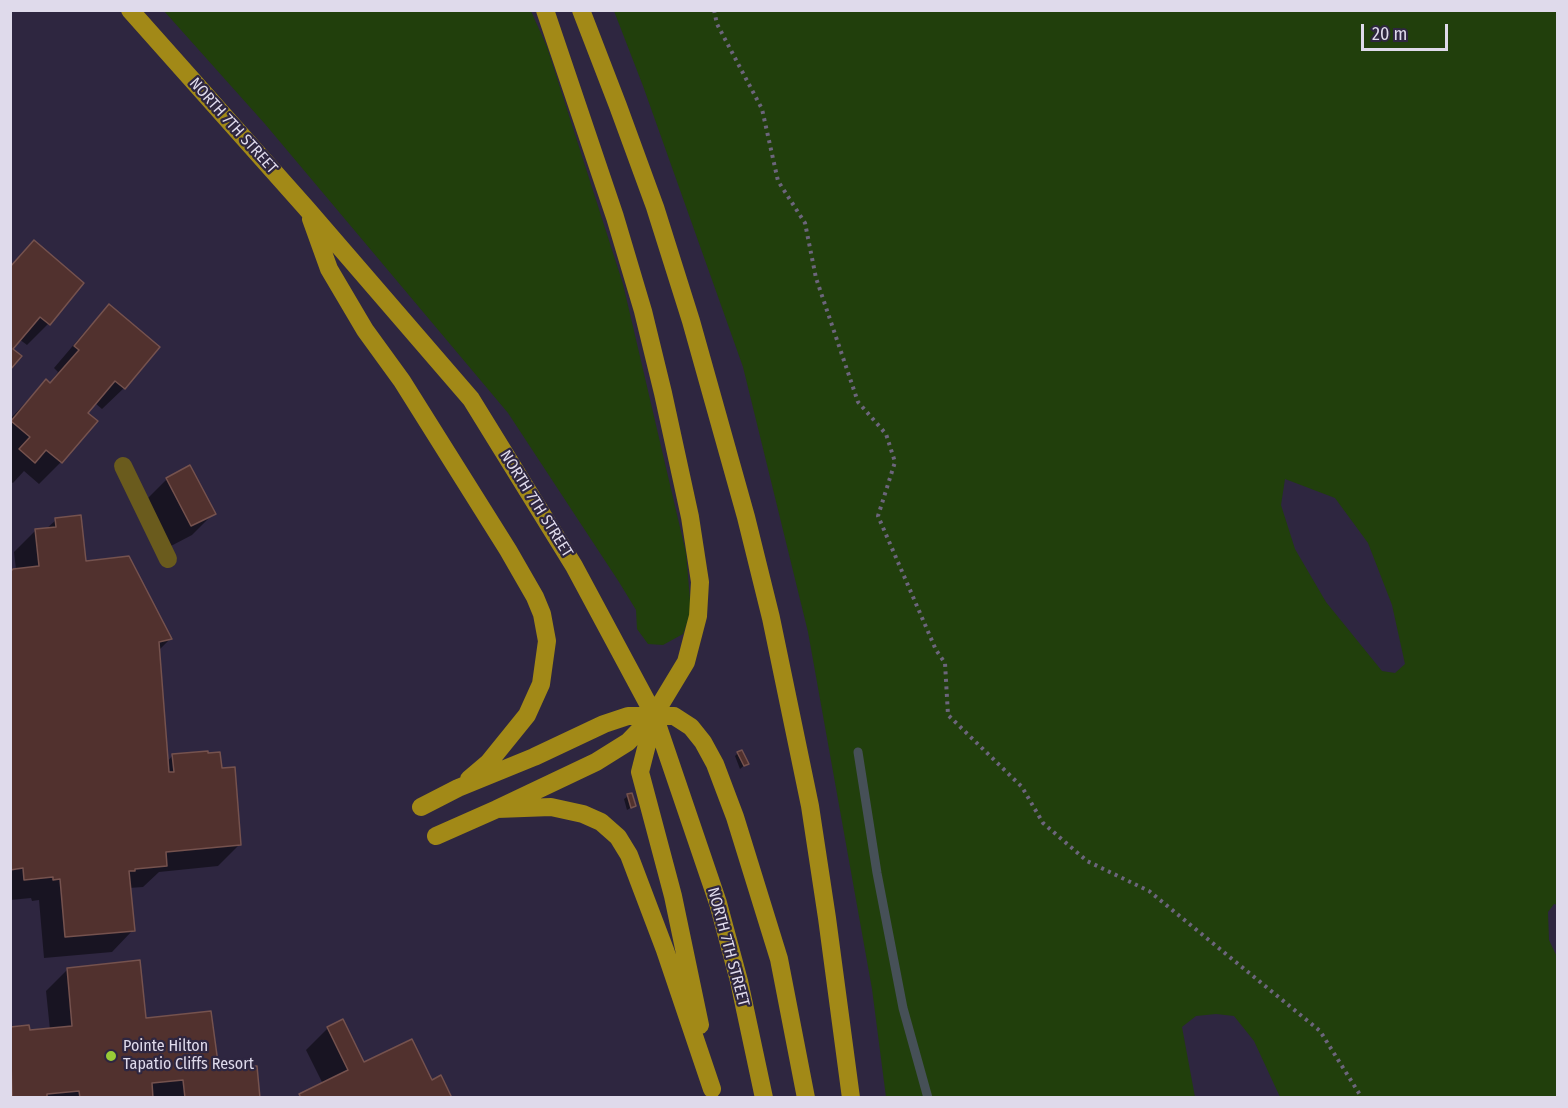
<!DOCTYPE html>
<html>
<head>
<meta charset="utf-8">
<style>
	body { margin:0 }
	#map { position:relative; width:1568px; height:1108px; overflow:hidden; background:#2e2640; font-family:"Fira Sans Condensed",sans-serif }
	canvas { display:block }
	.frame { position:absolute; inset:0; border:12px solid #dfdaeb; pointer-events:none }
	.scale { position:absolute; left:1361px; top:24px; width:87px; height:27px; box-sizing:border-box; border:3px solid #dfdaeb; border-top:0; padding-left:8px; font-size:18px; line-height:21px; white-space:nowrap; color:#dfdaeb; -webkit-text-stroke:4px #2e2640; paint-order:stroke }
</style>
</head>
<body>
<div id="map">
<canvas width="1568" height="1108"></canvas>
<div class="frame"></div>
<div class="scale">20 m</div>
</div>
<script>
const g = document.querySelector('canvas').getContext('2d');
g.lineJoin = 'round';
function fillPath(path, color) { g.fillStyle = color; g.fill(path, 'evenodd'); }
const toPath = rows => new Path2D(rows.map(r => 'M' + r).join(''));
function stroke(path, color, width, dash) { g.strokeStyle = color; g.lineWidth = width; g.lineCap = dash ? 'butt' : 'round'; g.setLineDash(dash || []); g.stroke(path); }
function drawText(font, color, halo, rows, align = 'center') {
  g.font = font + ' "Fira Sans Condensed",sans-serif'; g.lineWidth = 4.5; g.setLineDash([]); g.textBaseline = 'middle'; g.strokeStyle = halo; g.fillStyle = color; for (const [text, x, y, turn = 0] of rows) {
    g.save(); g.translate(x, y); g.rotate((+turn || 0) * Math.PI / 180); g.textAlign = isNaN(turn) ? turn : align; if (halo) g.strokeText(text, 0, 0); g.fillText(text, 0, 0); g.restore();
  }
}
fillPath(toPath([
	[164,11,531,11,547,47,623,284,686,553,691,611,683,634,663,645,648,644,637,629,636,610,619,582,508,413,265,124],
	[614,11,1557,11,1558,905,1554,904,1548,912,1549,940,1558,959,1557,1097,1280,1097,1254,1041,1234,1016,1216,1014,1196,1016,1182,1027,1195,1097,886,1097,872,989,808,632,743,367,643,86],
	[1285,479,1335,498,1368,543,1392,605,1405,664,1395,673,1382,671,1326,602,1295,549,1281,505]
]), '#213f0c');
fillPath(toPath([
	[34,242,48,324,27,345,19,339,11,349,10,368,10,266],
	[109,306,124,388,102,409,95,403,86,413,96,421,61,462,39,484,24,471,13,483,10,481,10,419,46,381,49,384,58,372,54,368,88,328],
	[190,467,214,513,192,535,169,547,145,501,166,480],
	[56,520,85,562,170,639,158,651,167,762,173,755,220,769,240,844,218,866,159,872,143,887,129,888,133,930,112,952,44,958,39,900,32,901,31,898,10,900,10,574,16,570,14,552,36,530,46,529],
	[738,753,747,763,740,769,735,756],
	[631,794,634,806,627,810,624,799],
	[68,969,144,1020,218,1072,258,1098,10,1098,10,1029,28,1032,50,1030,46,991],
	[342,1021,363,1064,431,1082,450,1098,297,1098,323,1084,306,1050,328,1028]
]), '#0007');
stroke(toPath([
	[858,752,877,873,903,1008,928,1098]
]), '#465057', 9);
const building = toPath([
	[34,240,84,283,50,325,40,317,13,349,22,356,10,370,10,267,34,240],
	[109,304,160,347,125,389,115,381,88,413,98,421,62,463,46,450,35,463,19,449,30,437,11,421,46,379,50,383,79,350,74,346,109,304],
	[190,465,216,514,191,526,166,478,190,465],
	[81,515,86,561,129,556,172,639,159,642,169,772,174,772,172,754,208,751,208,753,220,752,222,768,235,767,241,845,166,852,167,866,135,869,135,871,129,871,135,931,65,937,60,879,53,880,53,877,24,880,23,868,10,870,10,572,13,569,39,566,35,529,56,527,55,518,81,515],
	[742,750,749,764,744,766,737,752,742,750],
	[632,793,636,806,631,808,627,794,632,793],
	[140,960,146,1018,211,1011,219,1070,257,1066,260,1098,185,1098,183,1080,152,1083,153,1098,80,1098,79,1091,47,1094,47,1098,10,1098,12,1095,10,1027,29,1025,30,1030,72,1026,67,968,140,960],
	[343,1019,364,1062,412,1039,432,1080,441,1075,452,1098,301,1098,299,1094,348,1070,327,1027,343,1019]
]);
fillPath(building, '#51312e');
stroke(building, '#75524e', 1.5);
stroke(toPath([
	[714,10,717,24,762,109,778,181,805,223,816,278,858,402,886,434,895,462,878,516,936,650,945,663,948,715,1022,787,1043,823,1087,861,1149,891,1320,1031,1362,1098]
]), '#6c657c', 4, [3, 4.5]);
stroke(toPath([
	[123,466,168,559]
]), '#6a5b1d', 18);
stroke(toPath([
	[130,10,307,209,471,399,574,566,654,715,718,903,739,981,764,1098],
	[581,10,618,106,655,207,691,321,746,517,771,618,810,806,827,918,851,1098],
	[311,219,329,269,365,330,402,381,508,550,535,597,542,614,547,641,541,684,527,715,489,762,469,779],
	[654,717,640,772,673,896,700,1025],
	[421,807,458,788,534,757,604,724,628,716,674,716,691,727,703,742,715,764,735,817,779,959,806,1098],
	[497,809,596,762,628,742,654,715,686,662,698,616,700,582,690,517,663,393,643,311,615,217,545,10],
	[436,836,497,809,551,807,583,814,601,822,618,837,629,855,665,950,712,1089]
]), '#a28917', 18);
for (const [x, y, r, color] of [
	[111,1056,6,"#98cb37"]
]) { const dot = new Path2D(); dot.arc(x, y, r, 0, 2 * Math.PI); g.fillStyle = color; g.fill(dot); stroke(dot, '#2e2640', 2); }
drawText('16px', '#dfdaeb', '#2e2640', [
	["NORTH 7TH STREET",233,126,48],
	["NORTH 7TH STREET",536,504,58],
	["NORTH 7TH STREET",728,947,75]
]);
drawText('16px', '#dfdaeb', '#2e2640', [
	["Pointe Hilton",123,1047],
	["Tapatio Cliffs Resort",123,1065]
], 'left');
</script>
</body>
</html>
